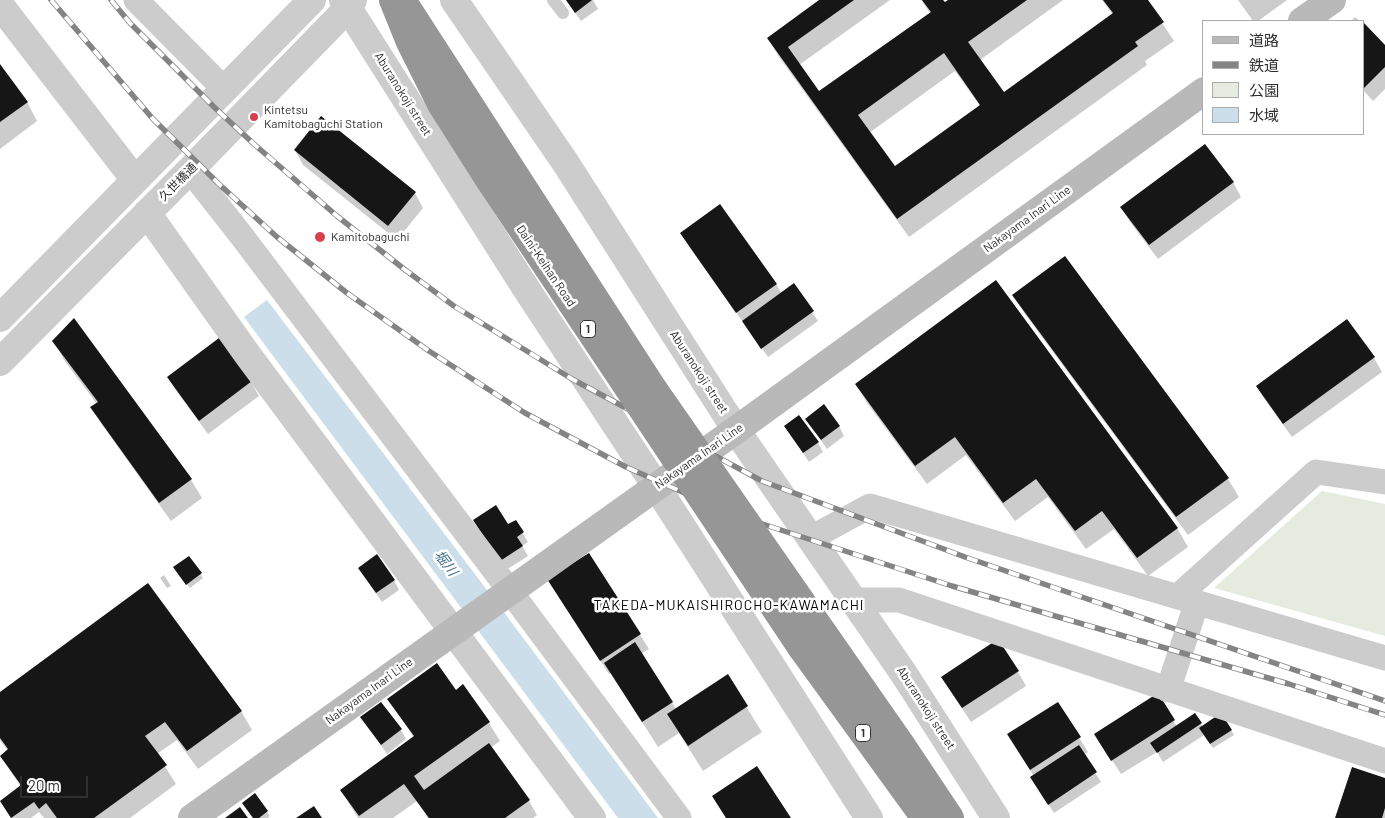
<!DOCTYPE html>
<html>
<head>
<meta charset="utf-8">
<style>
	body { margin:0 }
	#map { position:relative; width:1385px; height:818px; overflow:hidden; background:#fff; font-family:Barlow,"Noto Sans JP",sans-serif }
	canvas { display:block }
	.legend { position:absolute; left:1202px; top:20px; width:162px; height:115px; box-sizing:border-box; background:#fff; border:1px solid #acacac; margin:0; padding:6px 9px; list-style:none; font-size:15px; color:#2f2f2f }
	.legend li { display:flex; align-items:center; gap:10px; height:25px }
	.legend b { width:25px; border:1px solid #acacac }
	.scale { position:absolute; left:20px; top:776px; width:68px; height:22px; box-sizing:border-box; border:2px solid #2f2f2f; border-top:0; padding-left:6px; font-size:15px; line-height:18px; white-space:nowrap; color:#2f2f2f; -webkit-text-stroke:4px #fff; paint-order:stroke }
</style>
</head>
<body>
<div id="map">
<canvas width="1385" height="818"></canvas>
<ul class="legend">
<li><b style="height:6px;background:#b9b9b9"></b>道路</li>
<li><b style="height:6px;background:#848484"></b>鉄道</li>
<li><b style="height:14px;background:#e5ebde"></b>公園</li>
<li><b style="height:14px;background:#ccdee9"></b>水域</li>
</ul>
<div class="scale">20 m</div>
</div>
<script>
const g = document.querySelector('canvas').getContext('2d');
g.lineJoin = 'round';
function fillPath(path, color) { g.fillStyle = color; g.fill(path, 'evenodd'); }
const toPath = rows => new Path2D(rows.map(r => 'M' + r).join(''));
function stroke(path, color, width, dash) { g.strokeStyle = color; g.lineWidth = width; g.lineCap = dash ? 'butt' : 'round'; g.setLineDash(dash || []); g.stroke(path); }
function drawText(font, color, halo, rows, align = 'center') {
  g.font = font + ' Barlow,"Noto Sans JP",sans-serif'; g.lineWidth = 5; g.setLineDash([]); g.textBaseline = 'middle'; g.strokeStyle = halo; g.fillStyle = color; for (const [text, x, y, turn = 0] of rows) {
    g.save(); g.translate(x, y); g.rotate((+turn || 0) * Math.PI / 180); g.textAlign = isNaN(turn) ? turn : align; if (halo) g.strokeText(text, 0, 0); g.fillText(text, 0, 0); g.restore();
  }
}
fillPath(toPath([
	[1322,491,1385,504,1385,636,1214,588]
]), '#e5ebde');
fillPath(toPath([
	[267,300,509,619,658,818,618,818,244,317]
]), '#ccdee9');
fillPath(toPath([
	[566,0,593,0,598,9,581,21],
	[821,0,890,0,799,65,819,93,930,13,921,0,942,0,945,4,950,0,1063,0,980,60,1004,93,1113,15,1102,0,1147,0,1174,41,1145,61,1147,65,909,237,779,57,768,38],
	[955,71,980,106,894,168,869,133],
	[1238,0,1287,0,1258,21,1253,21],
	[1355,17,1360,21,1351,21],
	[1364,25,1385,47,1385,89,1373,101,1364,91],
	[0,67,27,102,37,121,0,149],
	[295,150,415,193,423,208,397,240,303,165],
	[1233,182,1241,197,1158,259,1130,222,1122,208],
	[682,234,776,284,782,294,794,285,818,321,768,357,690,248],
	[996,281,1177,528,1188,547,1148,576,1114,529,1086,549,1048,497,1015,521,966,455,927,484,867,403,856,384],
	[1014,295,1228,479,1239,497,1188,535,1025,314],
	[74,320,191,480,202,498,171,521,103,426,92,408,97,404,64,360,54,341],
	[1374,358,1382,372,1292,437,1266,401,1257,387],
	[168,378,251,382,259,396,208,434,177,392],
	[806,419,839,426,844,436,827,449],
	[786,427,818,443,823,452,809,462],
	[515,521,528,542,522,546,528,556,506,570,480,530,508,526],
	[589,554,649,649,641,654,676,709,727,676,762,732,703,771,679,733,658,747,611,673,609,674,557,594],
	[189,557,203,578,190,588,177,572],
	[359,568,394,580,399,590,382,602],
	[164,575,171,586,167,588,160,578],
	[1018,672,1026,686,971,722,951,692],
	[0,693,241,711,252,730,198,769,177,740,157,754,176,784,130,818,44,818,39,812,31,818,11,818,1,802,21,787,1,756,8,751,0,740],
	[1157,695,1177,727,1195,715,1203,727,1221,715,1234,735,1213,748,1204,735,1163,762,1157,752,1121,774,1104,748],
	[389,699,489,723,500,741,490,748,529,801,537,815,533,818,428,818,417,801,393,818,358,818,341,790,414,738],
	[1058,703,1088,752,1084,755,1101,782,1054,813,1037,787,1034,776,1017,749],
	[362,717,401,730,406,739,387,754],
	[1385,779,1385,818,1336,818],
	[255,795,270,816,268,818,253,818]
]), '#0003');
fillPath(toPath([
	[566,0,592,0,575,13],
	[819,0,854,0,788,47,819,91,931,12,922,0,943,0,945,2,948,0,1027,0,968,42,1004,92,1113,13,1103,0,1148,0,1164,22,1135,42,1138,46,897,219,767,38],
	[944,53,980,105,895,166,858,115],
	[1364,23,1385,45,1385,67,1364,88],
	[0,64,28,102,0,122],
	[321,116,416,192,388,226,294,150],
	[1205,144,1234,182,1149,245,1120,207],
	[720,204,777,284,736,313,680,233],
	[1065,256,1229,478,1176,517,1012,295],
	[996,280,1178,528,1137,558,1102,511,1075,531,1036,479,1003,503,955,437,915,466,855,384],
	[794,283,814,311,761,349,742,321],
	[74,318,192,479,159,503,90,407,98,402,52,341],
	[1347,319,1375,357,1283,424,1256,386],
	[219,338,252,381,199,421,167,377],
	[824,404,840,426,821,440,805,419],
	[799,415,819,442,803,453,784,426],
	[496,505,508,524,516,520,524,532,517,537,523,546,500,561,473,520],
	[589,553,641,634,600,661,547,579],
	[377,554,395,580,376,593,358,568],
	[189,556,202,573,186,585,173,567],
	[148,583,242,711,187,751,165,722,145,736,167,765,94,818,57,818,46,803,39,809,34,802,11,818,0,801,21,785,0,756,8,749,0,738,0,692],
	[998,639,1019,671,962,708,941,677],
	[635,642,673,702,642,722,604,663],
	[437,663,456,690,463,684,490,722,414,776,424,790,489,743,530,800,505,818,429,818,404,784,359,816,340,790,414,736,387,699],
	[728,674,748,706,688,746,667,714],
	[1158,693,1175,720,1111,761,1094,734],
	[381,702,402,729,381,745,360,717],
	[1058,702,1081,737,1030,770,1007,734],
	[1195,713,1202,723,1157,753,1150,743],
	[1221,713,1232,730,1210,744,1199,728],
	[1079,745,1097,772,1048,805,1030,777],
	[757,766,791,818,726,818,712,796],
	[1352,767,1385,778,1385,808,1382,818,1335,818],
	[255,793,268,811,259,818,253,818,242,803],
	[314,806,322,818,296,818],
	[240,807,248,818,225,818]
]), '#161616');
stroke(toPath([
	[553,0,563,13]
]), '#ccc', 12);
stroke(toPath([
	[136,0,224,89],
	[190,170,244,239,510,591,679,818],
	[811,538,870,506,1385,658],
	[1178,596,1316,472,1385,482],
	[854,600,899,600,1385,761],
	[1168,690,1197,602]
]), '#ccc', 25);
stroke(toPath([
	[343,0,525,287,656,486,869,818],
	[454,0,565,162,736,430,904,674,996,818],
	[0,5,135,180],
	[147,213,247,354,592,818],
	[0,318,312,0],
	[0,362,190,170,348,8,353,0]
]), '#ccc', 28);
stroke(toPath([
	[1302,21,1332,0],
	[192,818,736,430,1204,91]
]), '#b9b9b9', 28);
stroke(toPath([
	[402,0,654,390],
	[801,647,925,818]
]), '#969696', 28);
const rail = toPath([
	[51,0,153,119,221,186,277,237,347,293,429,351,525,413,626,467,732,514,952,586,1289,684,1385,715],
	[111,0,130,23,215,108,255,145,337,216,404,269,454,306,572,379,762,481,965,557,1385,701]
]);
stroke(rail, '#848484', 5.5);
stroke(rail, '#fff', 4, [11]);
stroke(toPath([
	[393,0,410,42,441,104,488,178,801,647],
	[654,390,902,746,950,818]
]), '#969696', 28);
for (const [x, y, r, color] of [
	[254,117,5,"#d7404f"],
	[320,237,6,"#d7404f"]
]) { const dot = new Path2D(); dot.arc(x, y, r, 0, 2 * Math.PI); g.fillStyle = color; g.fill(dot); stroke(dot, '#fff', 2); }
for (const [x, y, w] of [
	[588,329,15],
	[863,733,15]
]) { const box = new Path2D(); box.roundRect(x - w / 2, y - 8.5, w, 17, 4); g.fillStyle = '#fff'; g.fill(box); stroke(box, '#2f2f2f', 1); }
drawText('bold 11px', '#2f2f2f', null, [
	["1",588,329],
	["1",863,733]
]);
drawText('12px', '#2f2f2f', '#fff', [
	["Aburanokoji street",403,94,58],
	["久世橋通",178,182,-45],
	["Nakayama Inari Line",1027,219,-36],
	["Daini-Keihan Road",546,266,56],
	["Aburanokoji street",699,372,57],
	["Nakayama Inari Line",699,456,-35],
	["Nakayama Inari Line",369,691,-36],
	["Aburanokoji street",926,708,57]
]);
drawText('12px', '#2f2f2f', '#fff', [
	["Kintetsu",264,110],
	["Kamitobaguchi Station",264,124],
	["Kamitobaguchi",331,237]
], 'left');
drawText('italic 14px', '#43718a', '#fff', [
	["堀川",446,563,53]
]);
g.letterSpacing = '1px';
drawText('14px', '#000', '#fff', [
	["TAKEDA-MUKAISHIROCHO-KAWAMACHI",729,605]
]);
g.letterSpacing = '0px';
</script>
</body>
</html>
